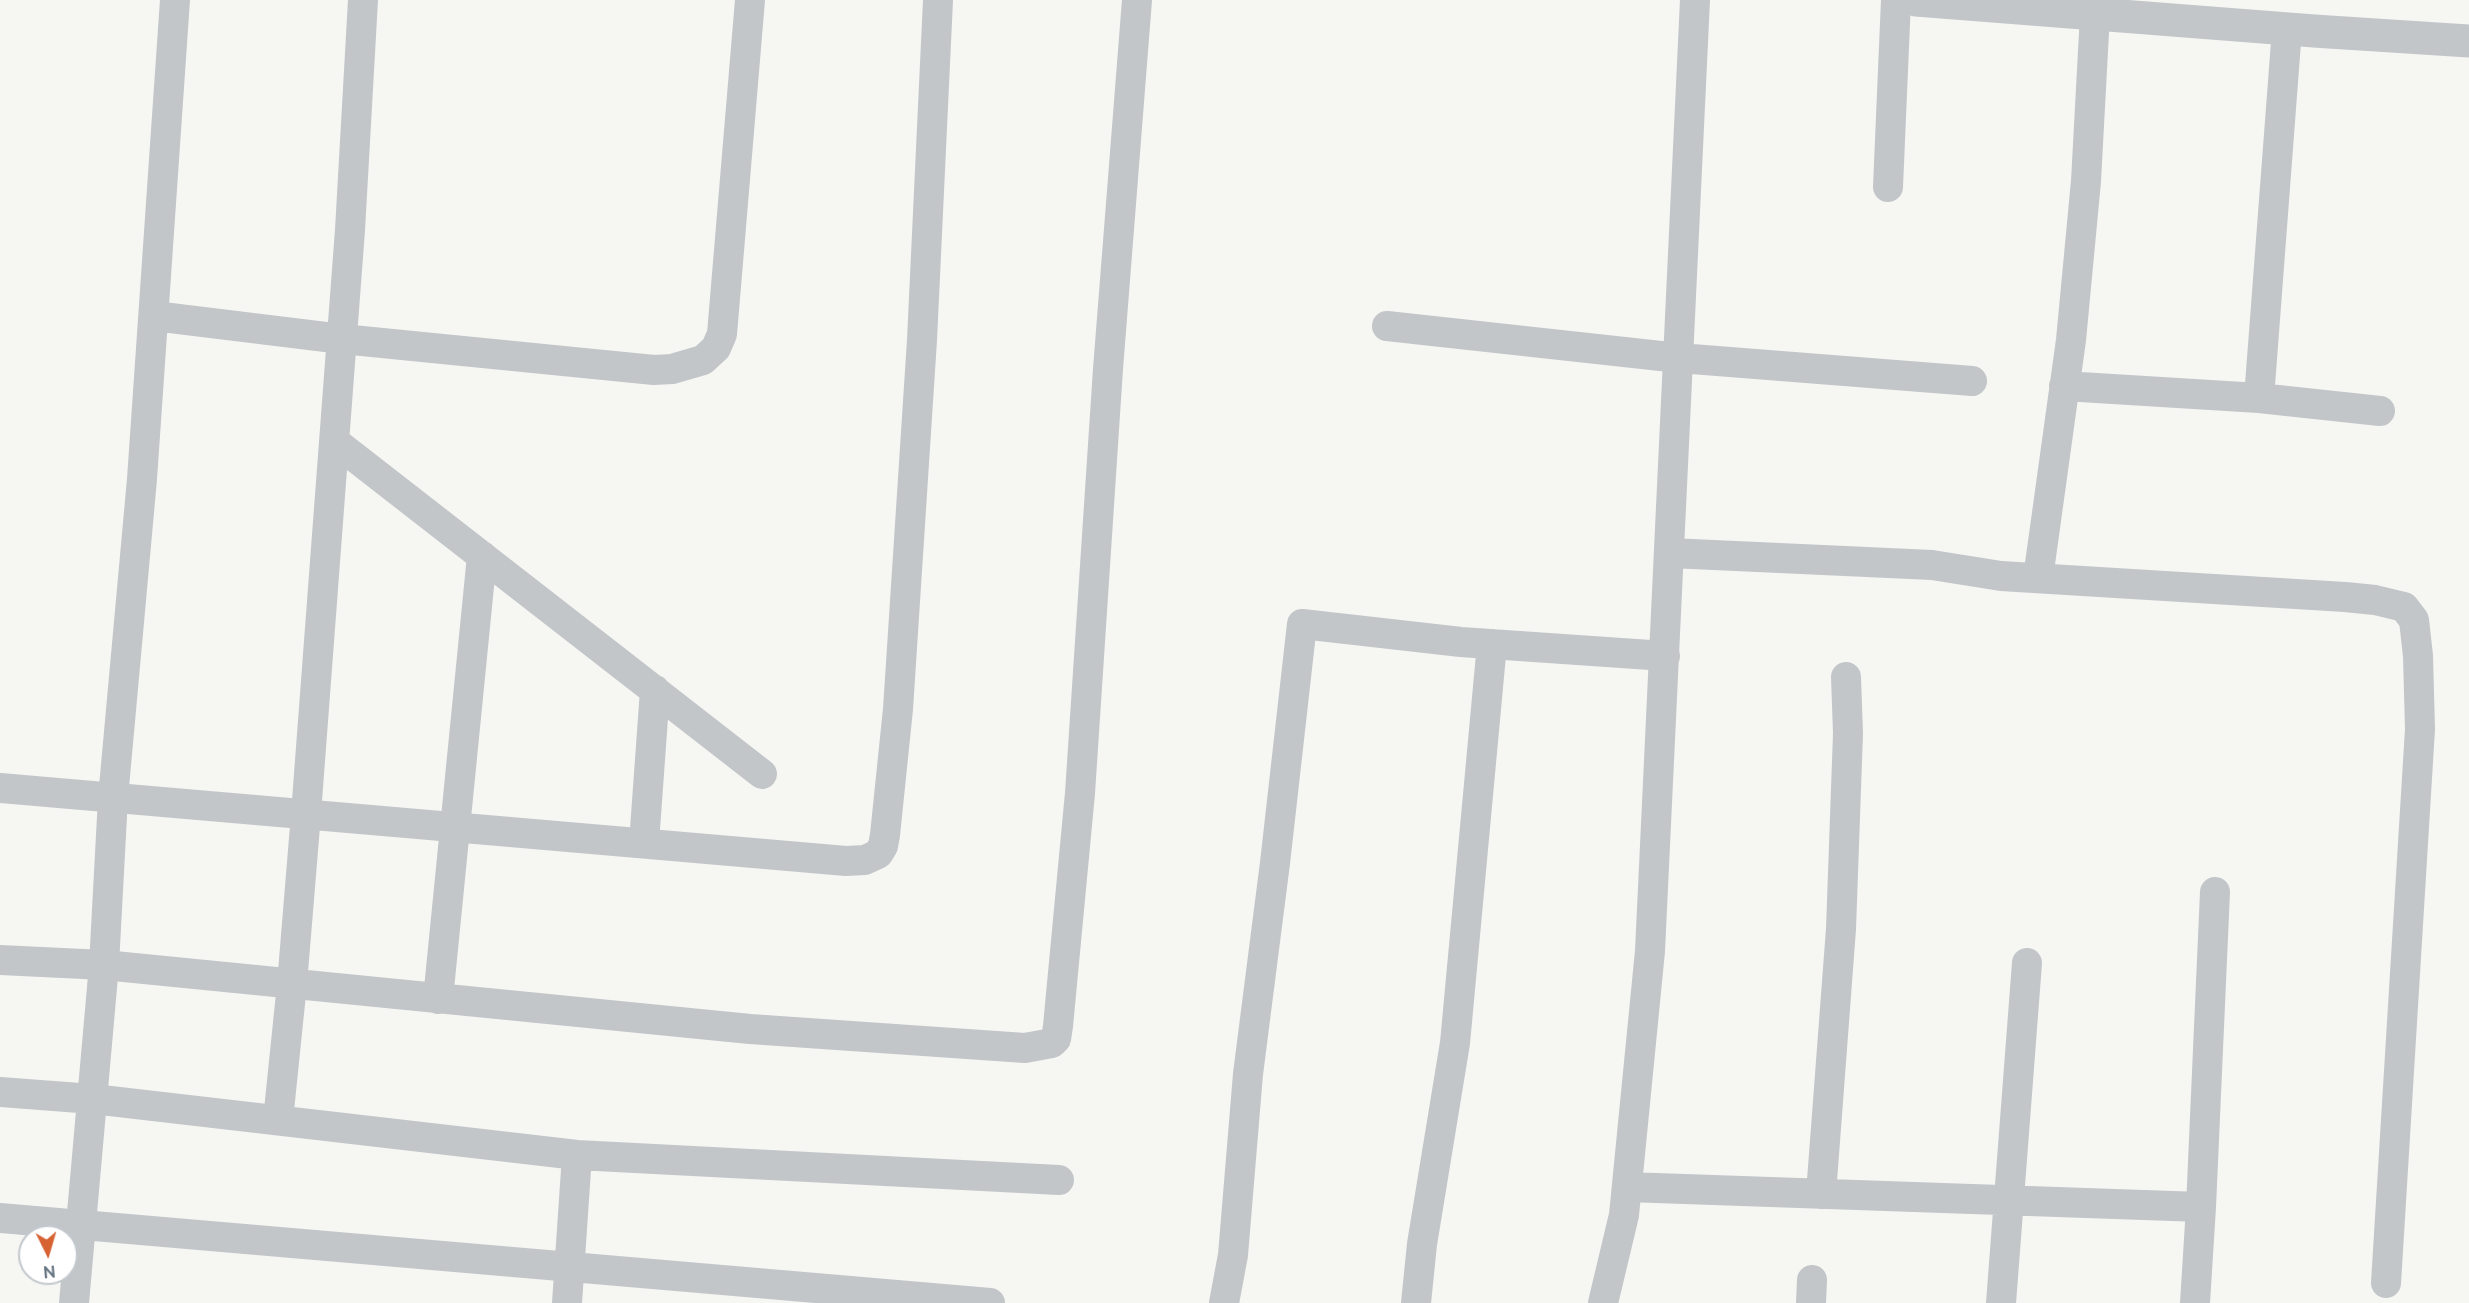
<!DOCTYPE html>
<html>
<head>
<meta charset="utf-8">
<style>
	body { margin:0 }
	#map { position:relative; width:2469px; height:1303px; overflow:hidden; background:#f6f6f3; font-family:Raleway,sans-serif }
	canvas { display:block }
	.north { position:absolute; left:18px; top:1225px; width:60px; height:60px; box-sizing:border-box; background:#fff; border:2px solid #c2c8cd; border-radius:50%; rotate:175deg; font-size:16px; font-weight:700; line-height:24px; text-align:center; color:#677582 }
	.north::after { content:''; display:block; margin:auto; width:21px; height:27px; background:#d76232; clip-path:polygon(50% 0,100% 100%,50% 72%,0 100%) }
</style>
</head>
<body>
<div id="map">
<canvas width="2469" height="1303"></canvas>
<div class="north">N</div>
</div>
<script>
const g = document.querySelector('canvas').getContext('2d');
g.lineJoin = 'round';
const toPath = rows => new Path2D(rows.map(r => 'M' + r).join(''));
function stroke(path, color, width, dash) { g.strokeStyle = color; g.lineWidth = width; g.lineCap = dash ? 'butt' : 'round'; g.setLineDash(dash || []); g.stroke(path); }
stroke(toPath([
	[1888,187,1896,0],
	[154,316,342,339,654,370,672,369,703,360,716,348,722,334,750,0],
	[1387,326,1679,358,1972,381],
	[2064,386,2259,398,2380,411],
	[2259,398,2287,29],
	[334,441,762,774],
	[1670,553,1932,565,2001,576,2345,597,2375,600,2404,607,2414,620,2418,656,2420,729,2386,1283],
	[2038,578,2071,340,2086,181,2095,14],
	[0,788,846,861,865,860,878,854,883,846,885,835,898,709,922,340,938,0],
	[644,843,655,690],
	[0,960,104,965,750,1029,1025,1048,1052,1043,1056,1039,1058,1026,1080,793,1108,369,1137,0],
	[438,999,482,556],
	[0,1092,93,1099,577,1155,1059,1180],
	[278,1120,292,984,306,814,350,230,363,0],
	[1627,1187,2201,1207],
	[1821,1194,1841,929,1848,733,1846,677],
	[0,1218,990,1303],
	[74,1303,104,965,113,798,142,479,175,0],
	[567,1303,577,1155],
	[1224,1303,1233,1255,1248,1074,1275,863,1302,624,1461,642,1665,656],
	[1416,1303,1422,1244,1455,1043,1492,644],
	[1603,1303,1624,1215,1650,951,1695,0],
	[1811,1303,1812,1280],
	[2001,1303,2027,963],
	[2195,1303,2201,1207,2215,892]
]), '#c2c6c9', 30);
stroke(toPath([
	[1916,0,2314,31,2469,41]
]), '#c2c6c9', 33);
</script>
</body>
</html>
